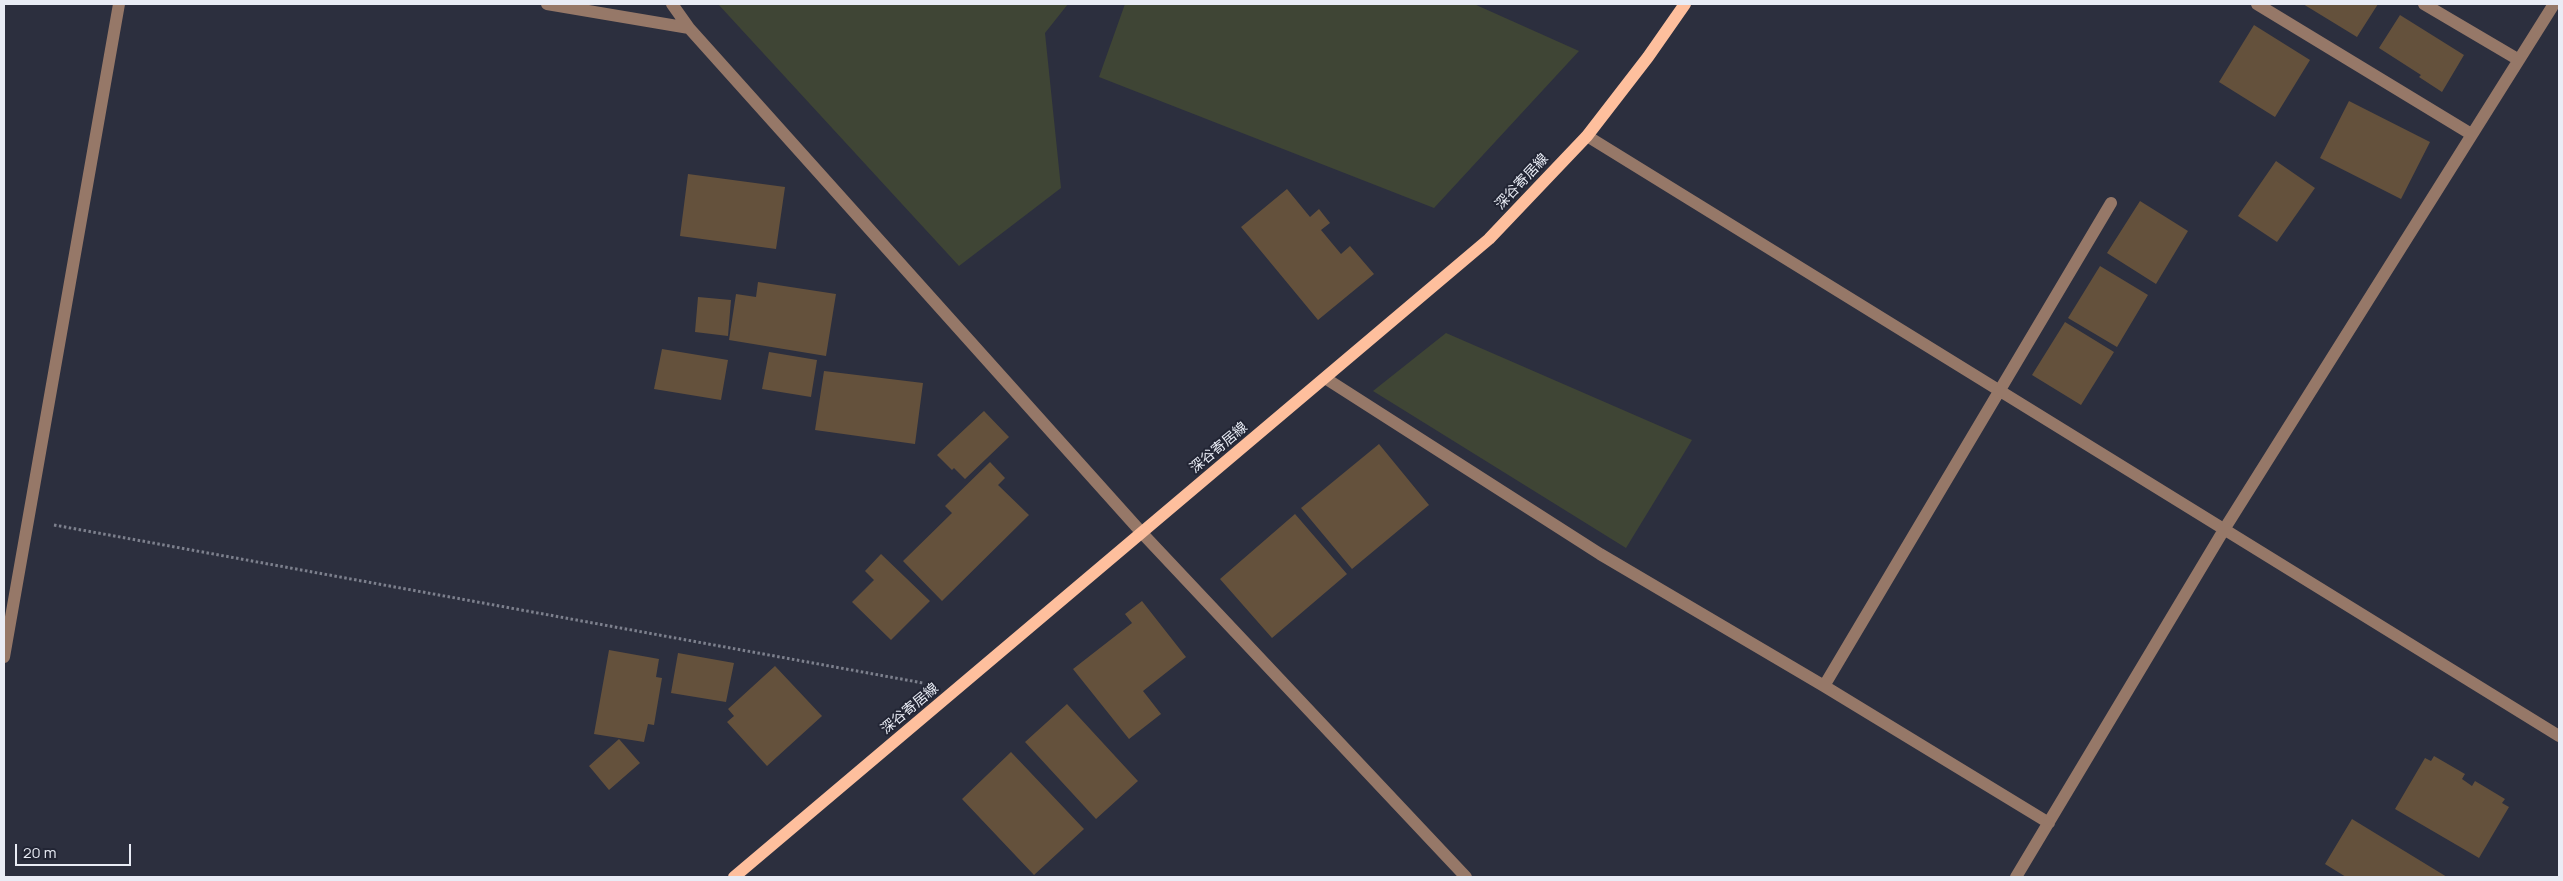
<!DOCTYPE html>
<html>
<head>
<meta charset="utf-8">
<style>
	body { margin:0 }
	#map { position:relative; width:2563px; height:881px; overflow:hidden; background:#2c2f3e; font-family:Manrope,sans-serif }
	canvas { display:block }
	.frame { position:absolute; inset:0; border:5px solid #e9ecf5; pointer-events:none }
	.scale { position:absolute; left:15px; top:844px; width:116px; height:22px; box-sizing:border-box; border:2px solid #e9ecf5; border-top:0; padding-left:6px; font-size:15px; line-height:18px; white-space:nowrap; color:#e9ecf5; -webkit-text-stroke:4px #222534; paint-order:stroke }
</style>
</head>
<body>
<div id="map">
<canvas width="2563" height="881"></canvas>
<div class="frame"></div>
<div class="scale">20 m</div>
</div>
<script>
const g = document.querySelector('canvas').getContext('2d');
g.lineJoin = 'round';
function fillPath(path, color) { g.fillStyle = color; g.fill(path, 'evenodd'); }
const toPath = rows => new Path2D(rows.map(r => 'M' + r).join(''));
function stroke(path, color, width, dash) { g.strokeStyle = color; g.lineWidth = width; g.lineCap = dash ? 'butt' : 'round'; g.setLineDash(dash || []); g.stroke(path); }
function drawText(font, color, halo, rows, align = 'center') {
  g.font = font + ' Manrope,"Noto Sans JP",sans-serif'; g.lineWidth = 4; g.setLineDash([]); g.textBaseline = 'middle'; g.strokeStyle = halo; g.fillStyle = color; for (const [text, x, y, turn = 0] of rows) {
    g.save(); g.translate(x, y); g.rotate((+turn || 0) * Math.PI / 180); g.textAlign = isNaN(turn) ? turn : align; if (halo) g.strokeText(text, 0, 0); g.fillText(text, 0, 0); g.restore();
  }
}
fillPath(toPath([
	[718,4,1068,4,1045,33,1061,188,959,266],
	[1125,4,1474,4,1579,51,1434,208,1099,77],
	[1446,333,1692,440,1626,548,1373,391]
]), '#3f4535');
fillPath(toPath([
	[2303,4,2378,4,2357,37],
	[2400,15,2464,55,2442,92,2419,77,2421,75,2379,48],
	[2254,25,2310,60,2275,117,2219,82],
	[2349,101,2430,142,2401,199,2320,158],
	[2276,161,2315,188,2277,242,2238,216],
	[688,174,785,187,776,249,680,236],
	[1287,189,1310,217,1319,209,1330,223,1321,230,1341,254,1350,246,1374,274,1318,320,1241,227],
	[2140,201,2188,231,2156,284,2107,253],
	[2100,266,2148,295,2117,347,2068,318],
	[758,282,836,294,826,356,729,340,736,294,756,297],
	[698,297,731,300,728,336,695,332],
	[2065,322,2114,352,2081,405,2032,375],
	[662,349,728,360,721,400,654,389],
	[769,352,817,360,811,397,762,389],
	[824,371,923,383,915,444,815,430],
	[984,411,1009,437,965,479,954,468,952,470,937,455],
	[1379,444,1429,505,1352,569,1301,508],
	[990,462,1005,478,998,485,1029,515,942,601,903,561,952,513,945,506],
	[1295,514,1347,574,1272,638,1220,579],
	[881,554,930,601,891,640,852,602,874,580,865,571],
	[1142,601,1186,657,1143,691,1161,714,1129,739,1073,669,1132,623,1125,614],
	[609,650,659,659,656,677,662,678,654,725,648,724,644,742,594,734],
	[678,653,734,663,726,702,671,693],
	[775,666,822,716,767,766,727,722,734,716,728,709],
	[1067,704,1138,781,1096,819,1025,742],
	[619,739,640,763,609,790,589,766],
	[1011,752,1084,829,1034,875,962,799],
	[2434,756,2465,774,2462,779,2472,786,2475,781,2505,799,2502,803,2509,807,2479,858,2395,809,2425,758,2431,761],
	[2352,819,2447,877,2346,877,2325,864]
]), '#64513c');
stroke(toPath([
	[54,525,923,683]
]), '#7d808d', 3, [2.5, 2.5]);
stroke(toPath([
	[547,4,689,28],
	[672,4,689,28,1142,533,1466,877],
	[2257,4,2471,134],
	[2424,4,2519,60],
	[1587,136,2559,736],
	[1325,378,1600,554,1824,686,2049,823],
	[4,657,119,4],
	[1824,686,2111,203],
	[2016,877,2225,528,2554,4]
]), '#967868', 12);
stroke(toPath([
	[734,877,1489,239,1587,136,1648,57,1685,4]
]), '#febf9d', 12);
drawText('14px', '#e9ecf5', '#222534', [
	["深谷寄居線",1522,182,-47],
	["深谷寄居線",1219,448,-40],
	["深谷寄居線",910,709,-40]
]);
</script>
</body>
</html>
